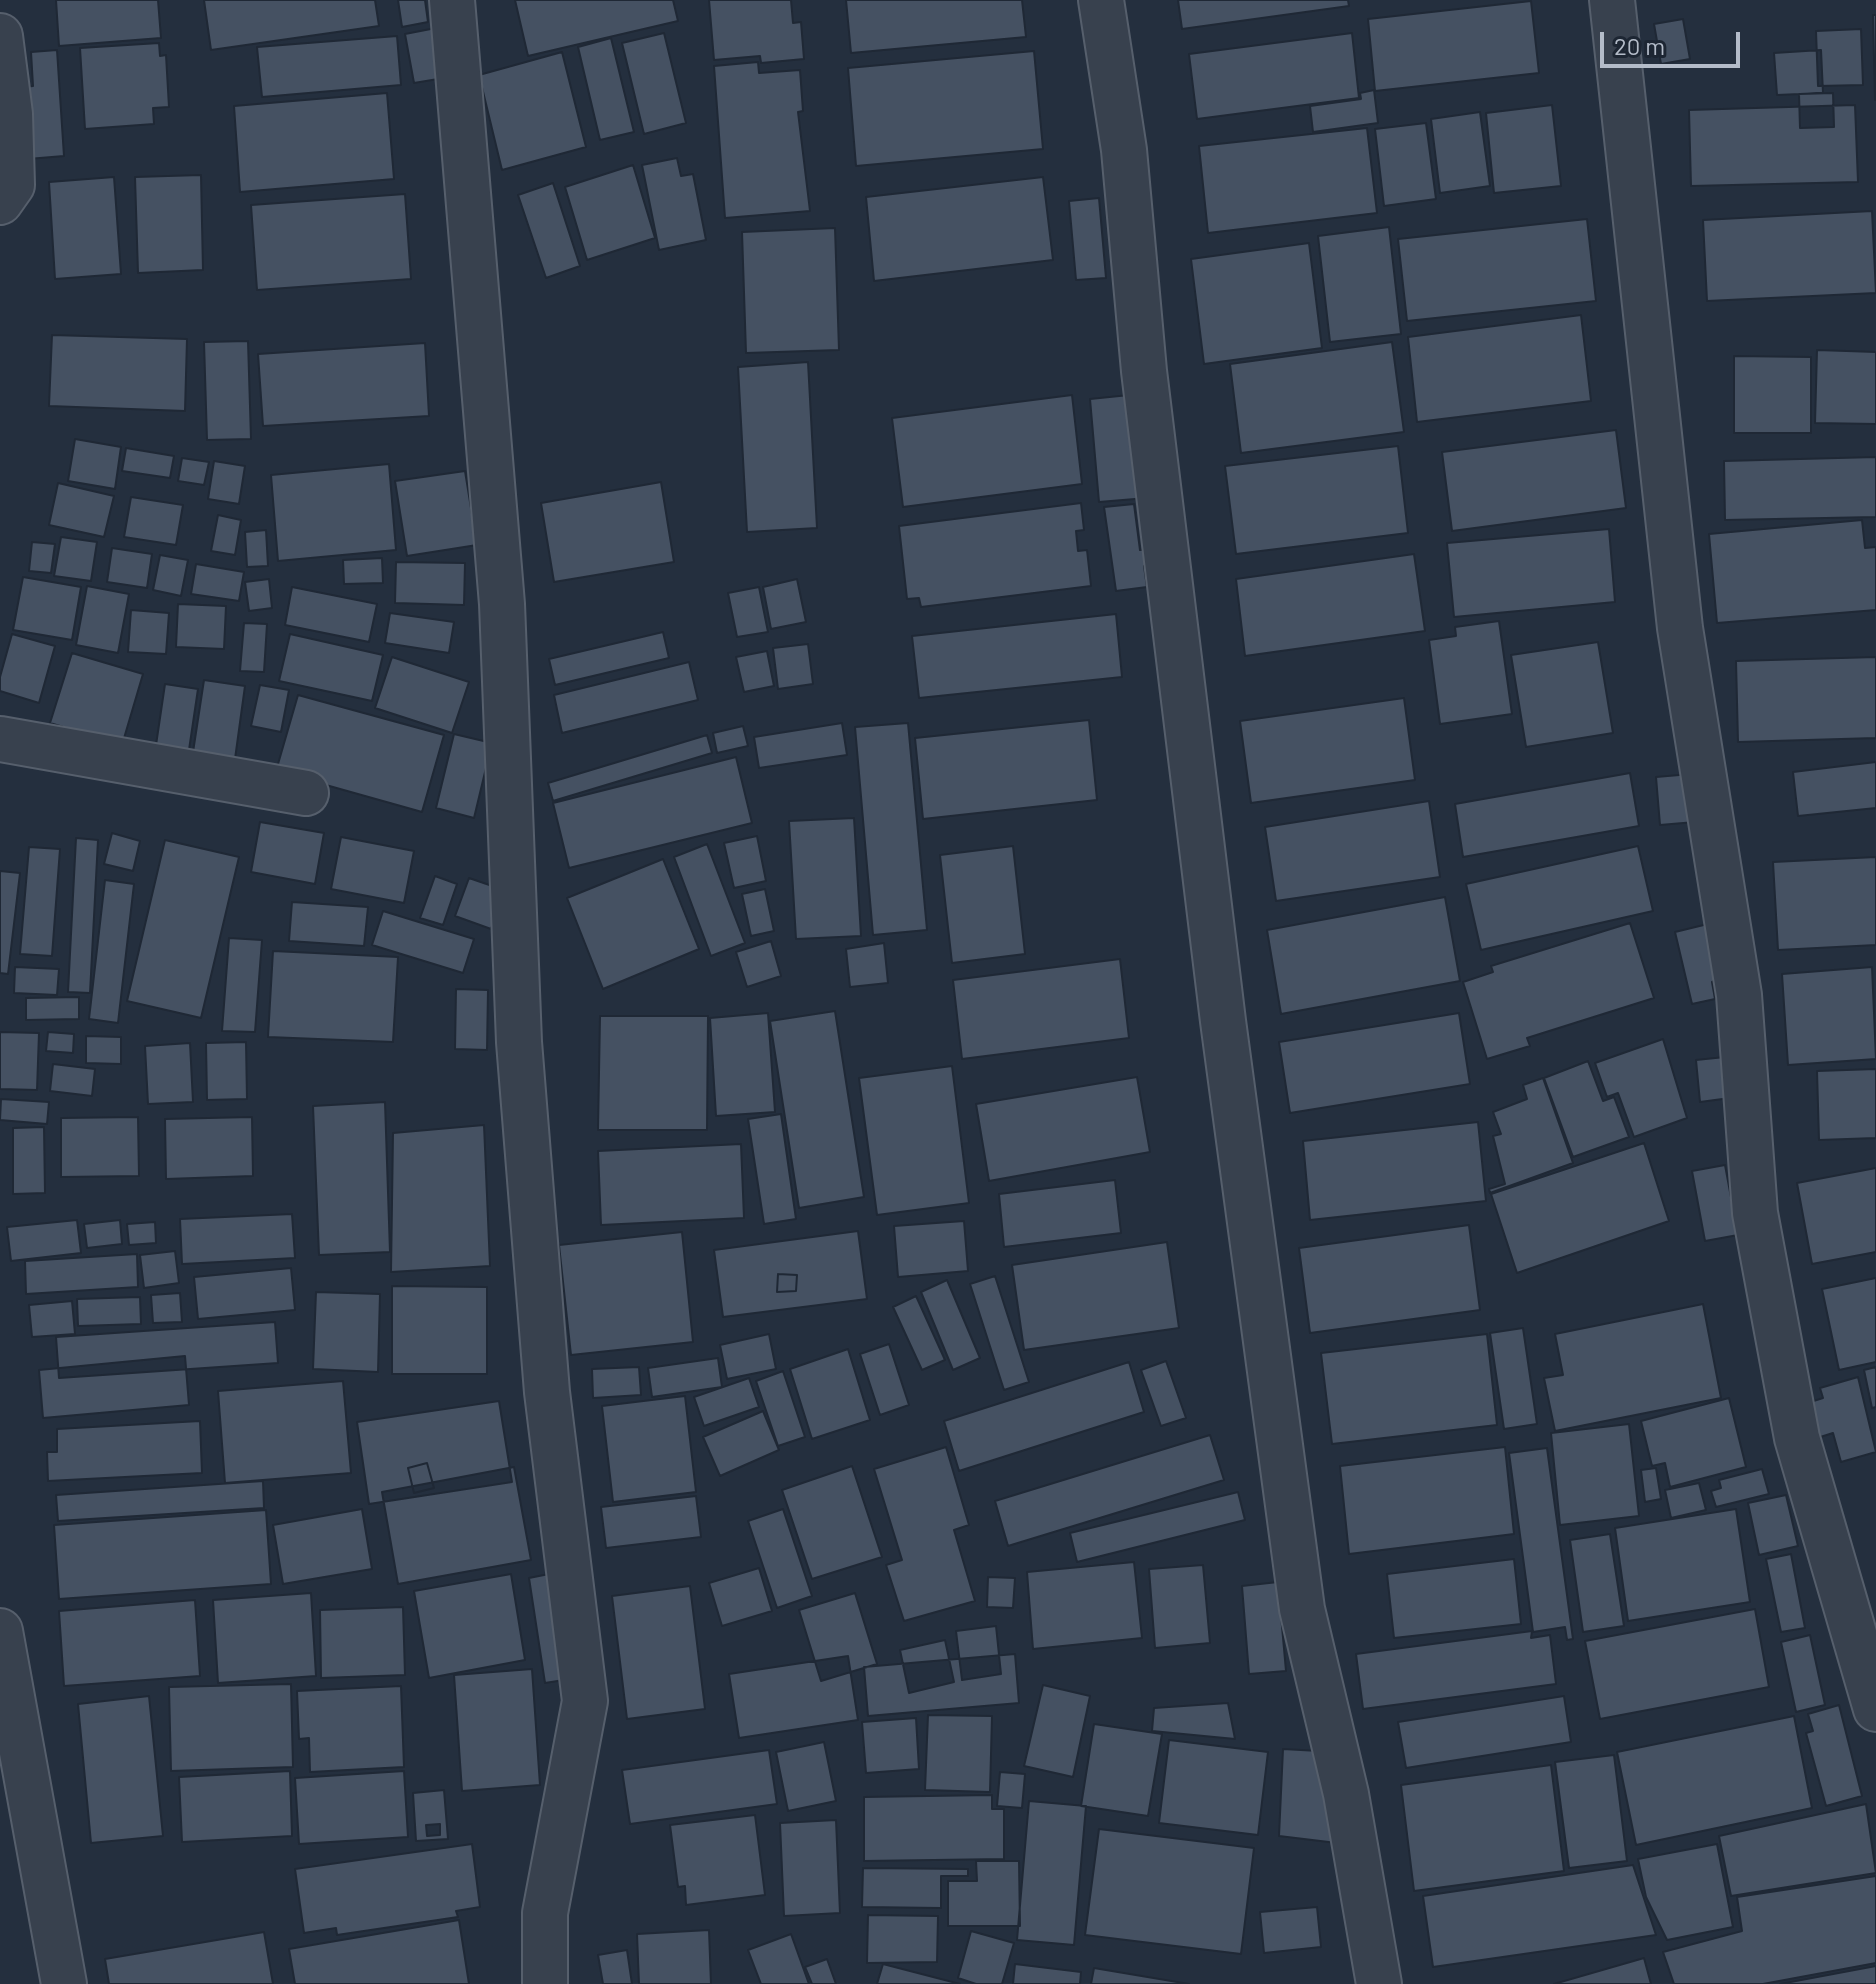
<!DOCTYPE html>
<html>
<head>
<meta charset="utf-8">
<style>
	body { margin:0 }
	#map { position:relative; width:1876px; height:1984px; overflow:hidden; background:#242f3e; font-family:Barlow,sans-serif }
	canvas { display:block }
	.scale { position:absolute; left:1600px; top:32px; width:140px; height:36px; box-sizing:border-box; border:4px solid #b4bcc9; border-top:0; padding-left:10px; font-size:24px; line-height:28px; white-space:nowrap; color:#b4bcc9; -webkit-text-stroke:6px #1d2633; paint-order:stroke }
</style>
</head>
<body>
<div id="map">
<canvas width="1876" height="1984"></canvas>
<div class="scale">20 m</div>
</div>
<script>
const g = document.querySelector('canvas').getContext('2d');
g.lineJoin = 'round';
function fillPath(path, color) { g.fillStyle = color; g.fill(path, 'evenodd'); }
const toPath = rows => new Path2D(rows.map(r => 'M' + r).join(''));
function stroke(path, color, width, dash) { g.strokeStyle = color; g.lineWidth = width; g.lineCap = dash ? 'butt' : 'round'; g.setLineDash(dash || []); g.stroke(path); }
const building = toPath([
	[56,0,158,0,161,38,59,46,56,0],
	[204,0,375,0,379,26,211,50,204,0],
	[398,0,425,0,428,22,402,27,398,0],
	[515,0,673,0,678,21,528,56,515,0],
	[709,0,791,0,793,23,801,22,804,59,761,63,760,56,714,60,709,0],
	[846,0,1022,0,1026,37,851,53,846,0],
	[1178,0,1348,0,1349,6,1182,29,1178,0],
	[1531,1,1539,73,1375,91,1368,19,1531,1],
	[1873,15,1876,15,1876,100,1875,100,1873,15],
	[1683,19,1690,59,1661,64,1654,24,1683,19],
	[441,27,450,77,414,83,405,34,441,27],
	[1861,29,1863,85,1818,86,1816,31,1861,29],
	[664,33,686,123,644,134,622,43,664,33],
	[1352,33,1359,98,1197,119,1189,54,1352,33],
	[397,36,401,85,262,97,257,47,397,36],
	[611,38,634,132,600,140,578,47,611,38],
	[159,43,160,56,166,55,169,107,153,108,154,124,85,129,80,48,159,43],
	[57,50,64,156,28,159,24,87,33,86,31,52,57,50],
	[1821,50,1823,93,1777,95,1774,53,1821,50],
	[1034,51,1043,149,856,166,848,68,1034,51],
	[562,52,586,147,502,170,479,75,562,52],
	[758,62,759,73,800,70,803,111,798,112,810,211,725,218,714,66,758,62],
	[1374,90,1378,123,1313,132,1310,106,1361,99,1360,93,1374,90],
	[387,93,394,179,240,192,234,106,387,93],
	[1833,93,1834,127,1800,128,1799,94,1833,93],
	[1552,105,1561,186,1494,193,1486,113,1552,105],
	[1855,105,1858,182,1691,186,1689,110,1855,105],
	[1480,112,1490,186,1440,193,1431,119,1480,112],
	[1426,123,1436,199,1384,206,1375,129,1426,123],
	[1367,128,1377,213,1208,233,1199,146,1367,128],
	[677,158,681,176,693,174,706,240,659,250,642,165,677,158],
	[633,165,655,238,587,260,565,187,633,165],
	[201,175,203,270,138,273,135,177,201,175],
	[114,177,121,274,55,279,49,182,114,177],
	[1043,177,1053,260,874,281,866,197,1043,177],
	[553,183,580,266,546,278,518,195,553,183],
	[405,194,411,279,257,290,251,205,405,194],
	[1099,198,1106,278,1076,280,1069,201,1099,198],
	[1872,211,1876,293,1707,301,1703,220,1872,211],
	[1587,219,1596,301,1407,321,1398,239,1587,219],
	[1389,227,1401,334,1330,342,1318,236,1389,227],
	[835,228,839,350,746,353,742,232,835,228],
	[1309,243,1322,348,1204,364,1191,259,1309,243],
	[1581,315,1591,401,1417,422,1408,337,1581,315],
	[52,335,187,339,185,411,49,406,52,335],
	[248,341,251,439,207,440,204,342,248,341],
	[1392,342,1404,432,1241,453,1230,364,1392,342],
	[425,343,429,416,263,426,258,354,425,343],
	[1817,350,1876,352,1876,424,1815,423,1817,350],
	[1734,356,1811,357,1811,433,1734,433,1734,356],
	[808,362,817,528,747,532,738,367,808,362],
	[1139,394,1147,498,1099,502,1090,399,1139,394],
	[1072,395,1082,484,903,507,892,418,1072,395],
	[1616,430,1626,508,1452,531,1442,452,1616,430],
	[75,439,121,447,115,489,68,481,75,439],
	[1398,446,1408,533,1236,554,1225,466,1398,446],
	[126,448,174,456,170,478,122,471,126,448],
	[1876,457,1876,517,1725,520,1724,461,1876,457],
	[182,458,209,462,204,485,178,481,182,458],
	[214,461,245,466,239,504,208,499,214,461],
	[389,464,396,550,278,561,271,475,389,464],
	[465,471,477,545,407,556,395,481,465,471],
	[661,482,674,562,554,582,541,503,661,482],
	[58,483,114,496,104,537,49,525,58,483],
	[131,497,183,505,176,545,124,537,131,497],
	[1081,503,1084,530,1076,531,1078,551,1087,550,1091,586,921,607,919,598,907,599,899,526,1081,503],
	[1134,504,1140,550,1154,549,1156,565,1144,566,1147,587,1116,591,1104,507,1134,504],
	[218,515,241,520,235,555,211,551,218,515],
	[1862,520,1865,548,1876,547,1876,610,1717,623,1709,534,1862,520],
	[1609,529,1615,602,1454,617,1447,543,1609,529],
	[266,530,268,566,247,567,245,532,266,530],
	[61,537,97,542,91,581,54,576,61,537],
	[32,542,55,544,51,573,29,571,32,542],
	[112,548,152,554,147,588,107,582,112,548],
	[1414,554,1425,631,1245,656,1236,579,1414,554],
	[160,555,188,560,181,596,153,590,160,555],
	[382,558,383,583,344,584,343,560,382,558],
	[396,562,465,563,464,605,395,603,396,562],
	[196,564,244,572,239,601,191,594,196,564],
	[23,577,81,587,72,640,13,630,23,577],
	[269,579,272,608,249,611,245,582,269,579],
	[797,579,806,622,771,629,763,587,797,579],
	[87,586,129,594,118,653,76,645,87,586],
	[292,587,377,604,369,642,285,625,292,587],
	[759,587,768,632,737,637,728,593,759,587],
	[178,604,226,606,224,649,176,647,178,604],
	[131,610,169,613,166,654,128,652,131,610],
	[390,613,454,622,449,653,385,643,390,613],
	[1116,614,1122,677,919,698,912,636,1116,614],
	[1499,621,1512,714,1440,724,1429,640,1456,636,1455,627,1499,621],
	[244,623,267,624,264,672,240,671,244,623],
	[663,632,669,658,555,685,549,659,663,632],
	[12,634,55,646,39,703,0,691,0,677,12,634],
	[290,634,383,655,372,701,279,681,290,634],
	[1598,642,1613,733,1526,747,1511,655,1598,642],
	[808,644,813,684,778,689,773,648,808,644],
	[767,651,774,686,744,692,736,657,767,651],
	[72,653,143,674,122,745,50,723,72,653],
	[392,657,469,682,452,733,375,708,392,657],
	[1876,657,1876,738,1738,742,1736,661,1876,657],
	[689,662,698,700,562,733,554,695,689,662],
	[204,680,245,686,235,759,193,752,204,680],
	[165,684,198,689,189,750,156,745,165,684],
	[260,685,289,690,281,732,251,726,260,685],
	[298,695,444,735,422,812,276,771,298,695],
	[1404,698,1415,780,1251,803,1240,721,1404,698],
	[1089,720,1097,800,923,819,915,738,1089,720],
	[842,723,847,755,759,768,754,737,842,723],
	[908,723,927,930,873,935,855,727,908,723],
	[743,726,748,746,717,753,713,733,743,726],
	[454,734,492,743,474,818,436,808,454,734],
	[707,735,712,753,553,801,548,783,707,735],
	[736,757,752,823,569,868,553,803,736,757],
	[1876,762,1876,808,1798,816,1793,772,1876,762],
	[1630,773,1639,826,1463,857,1455,804,1630,773],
	[1691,774,1695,822,1660,825,1656,777,1691,774],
	[1429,801,1440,877,1276,901,1265,827,1429,801],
	[854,818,861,936,796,939,789,821,854,818],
	[260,822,324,833,315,884,251,872,260,822],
	[112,833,140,841,133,871,104,864,112,833],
	[757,836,766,881,734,888,724,843,757,836],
	[341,837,414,851,404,903,331,889,341,837],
	[76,838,98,840,90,993,68,992,76,838],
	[165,840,239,857,201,1018,127,1001,165,840],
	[707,844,745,943,711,956,674,857,707,844],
	[1013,846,1025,954,952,963,940,855,1013,846],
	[1638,846,1653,911,1481,950,1466,884,1638,846],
	[29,847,60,849,52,956,20,954,29,847],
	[1876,857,1876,945,1778,950,1773,862,1876,857],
	[663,859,699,949,603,989,567,898,663,859],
	[0,871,20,873,8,974,0,973,0,871],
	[435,876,457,884,443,925,420,918,435,876],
	[469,878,504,890,491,929,455,916,469,878],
	[105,880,134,884,118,1023,89,1019,105,880],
	[765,889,774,931,751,936,742,894,765,889],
	[1445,897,1460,981,1281,1014,1267,930,1445,897],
	[292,902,368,907,364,946,289,941,292,902],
	[383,911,474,939,463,973,372,945,383,911],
	[1716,922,1723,951,1710,954,1716,980,1712,982,1715,999,1692,1004,1675,932,1716,922],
	[1630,923,1654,998,1527,1038,1530,1046,1487,1059,1463,982,1493,972,1491,966,1630,923],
	[229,938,262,940,255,1032,222,1031,229,938],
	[771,941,781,976,747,987,736,952,771,941],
	[884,943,888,983,850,987,846,949,884,943],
	[273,951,398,957,393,1042,268,1037,273,951],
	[1120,959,1129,1038,962,1059,953,980,1120,959],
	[15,967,59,969,57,995,14,993,15,967],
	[1872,967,1876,1059,1788,1065,1782,974,1872,967],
	[456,989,488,990,487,1050,455,1049,456,989],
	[79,997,79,1019,26,1020,26,998,79,997],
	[835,1011,864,1197,799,1208,770,1021,835,1011],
	[768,1013,775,1112,716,1116,710,1018,768,1013],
	[1459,1013,1470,1084,1290,1113,1279,1042,1459,1013],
	[600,1016,708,1016,707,1130,598,1130,600,1016],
	[0,1032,39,1033,37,1090,0,1089,0,1032],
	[48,1032,74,1034,73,1053,46,1051,48,1032],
	[86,1036,121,1037,121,1064,86,1063,86,1036],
	[1663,1039,1687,1118,1634,1137,1618,1093,1607,1097,1595,1063,1663,1039],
	[246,1042,247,1099,207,1100,206,1043,246,1042],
	[190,1043,193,1102,148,1104,145,1046,190,1043],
	[1725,1057,1730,1098,1700,1102,1696,1060,1725,1057],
	[1588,1061,1603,1101,1614,1097,1629,1137,1573,1157,1544,1078,1588,1061],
	[53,1064,95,1069,92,1096,50,1091,53,1064],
	[952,1066,969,1203,877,1215,859,1078,952,1066],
	[1876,1069,1876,1138,1819,1140,1817,1071,1876,1069],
	[1137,1077,1150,1152,989,1181,976,1104,1137,1077],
	[1543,1078,1573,1163,1490,1193,1489,1189,1505,1184,1493,1136,1501,1134,1493,1112,1527,1099,1523,1085,1543,1078],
	[1,1099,49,1102,47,1124,0,1120,1,1099],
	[385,1102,390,1252,319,1255,313,1106,385,1102],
	[781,1114,796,1219,764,1224,748,1119,781,1114],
	[138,1117,139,1176,61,1177,61,1118,138,1117],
	[252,1117,253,1176,166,1179,165,1119,252,1117],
	[1478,1122,1486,1201,1310,1220,1303,1141,1478,1122],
	[484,1125,490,1266,391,1272,393,1133,484,1125],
	[44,1127,45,1193,13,1194,13,1128,44,1127],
	[1644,1143,1669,1221,1517,1273,1491,1194,1644,1143],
	[741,1144,744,1218,601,1225,598,1151,741,1144],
	[1725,1165,1738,1235,1705,1241,1692,1171,1725,1165],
	[1876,1168,1876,1252,1812,1264,1797,1183,1876,1168],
	[1115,1180,1121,1233,1004,1247,999,1194,1115,1180],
	[292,1214,295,1258,182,1264,180,1219,292,1214],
	[77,1220,81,1253,11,1261,7,1227,77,1220],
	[120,1220,122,1244,87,1248,84,1224,120,1220],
	[964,1221,968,1271,898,1277,894,1226,964,1221],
	[155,1222,156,1243,129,1245,127,1224,155,1222],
	[1469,1225,1480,1310,1310,1333,1299,1248,1469,1225],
	[858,1231,867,1299,723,1317,714,1250,858,1231],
	[778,1274,797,1275,796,1291,777,1292,778,1274],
	[682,1232,693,1342,571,1355,559,1245,682,1232],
	[1167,1242,1179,1328,1024,1350,1012,1265,1167,1242],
	[175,1251,179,1283,144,1288,140,1255,175,1251],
	[137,1254,138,1287,26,1294,25,1261,137,1254],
	[291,1268,295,1310,198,1319,194,1277,291,1268],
	[778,1274,797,1275,796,1291,777,1292,778,1274],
	[995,1276,1029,1382,1004,1390,970,1284,995,1276],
	[1876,1278,1876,1362,1839,1370,1822,1289,1876,1278],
	[947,1280,980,1358,953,1370,921,1292,947,1280],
	[392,1286,487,1287,487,1374,392,1374,392,1286],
	[316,1292,380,1294,378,1372,313,1369,316,1292],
	[180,1293,182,1322,153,1323,151,1295,180,1293],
	[916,1296,945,1360,922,1370,893,1307,916,1296],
	[140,1297,141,1324,78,1326,77,1299,140,1297],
	[72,1301,75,1334,32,1337,29,1305,72,1301],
	[1703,1304,1721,1398,1555,1431,1544,1378,1563,1375,1555,1334,1703,1304],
	[275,1322,278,1363,59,1378,56,1337,275,1322],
	[1523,1328,1537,1424,1504,1429,1490,1333,1523,1328],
	[769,1334,776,1369,727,1379,720,1345,769,1334],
	[1487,1334,1497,1425,1332,1444,1321,1353,1487,1334],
	[889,1344,909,1405,880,1415,860,1354,889,1344],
	[848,1349,870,1420,812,1439,790,1369,848,1349],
	[185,1356,189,1405,43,1418,39,1370,185,1356],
	[718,1358,722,1387,652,1397,648,1368,718,1358],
	[1166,1361,1186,1418,1161,1426,1141,1370,1166,1361],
	[1129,1362,1144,1412,959,1471,944,1421,1129,1362],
	[639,1367,641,1395,593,1398,592,1369,639,1367],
	[1876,1367,1876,1407,1872,1408,1864,1370,1876,1367],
	[783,1371,805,1437,778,1446,756,1381,783,1371],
	[1858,1377,1876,1452,1841,1462,1833,1433,1814,1439,1804,1404,1823,1398,1820,1388,1858,1377],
	[749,1378,759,1407,704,1426,694,1397,749,1378],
	[343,1381,351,1473,225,1483,218,1391,343,1381],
	[685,1396,696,1492,613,1502,602,1406,685,1396],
	[1729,1398,1746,1467,1670,1487,1665,1463,1652,1466,1641,1421,1729,1398],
	[499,1401,512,1482,369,1504,357,1422,499,1401],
	[427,1463,434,1488,414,1493,408,1468,427,1463],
	[763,1411,779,1450,720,1476,703,1437,763,1411],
	[200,1421,202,1473,48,1481,47,1452,57,1452,57,1429,200,1421],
	[1629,1424,1639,1516,1560,1525,1551,1433,1629,1424],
	[1210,1435,1224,1480,1008,1546,995,1501,1210,1435],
	[946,1447,969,1525,954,1530,975,1601,904,1621,886,1565,902,1560,874,1469,946,1447],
	[1505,1447,1514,1534,1349,1554,1340,1466,1505,1447],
	[1547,1448,1573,1639,1567,1640,1565,1627,1533,1632,1509,1453,1547,1448],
	[427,1463,434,1488,414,1493,408,1468,427,1463],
	[852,1466,882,1557,812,1579,782,1490,852,1466],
	[514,1467,531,1560,398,1584,382,1492,514,1467],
	[1656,1468,1661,1499,1645,1502,1641,1470,1656,1468],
	[1762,1469,1769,1494,1716,1507,1711,1491,1721,1488,1719,1480,1762,1469],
	[263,1481,264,1508,58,1521,56,1495,263,1481],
	[1699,1483,1706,1510,1671,1518,1665,1490,1699,1483],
	[1238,1492,1245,1520,1077,1562,1070,1533,1238,1492],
	[1786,1495,1798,1546,1759,1555,1748,1503,1786,1495],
	[696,1496,701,1537,606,1548,601,1507,696,1496],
	[362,1509,372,1569,283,1584,273,1525,362,1509],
	[783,1509,812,1596,777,1608,748,1521,783,1509],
	[1736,1509,1750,1602,1628,1621,1615,1528,1736,1509],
	[266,1510,271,1584,59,1599,54,1525,266,1510],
	[1610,1534,1624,1626,1583,1632,1570,1540,1610,1534],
	[1791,1554,1805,1628,1781,1632,1766,1559,1791,1554],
	[1514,1559,1521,1624,1394,1638,1387,1574,1514,1559],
	[1134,1562,1142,1638,1033,1649,1027,1572,1134,1562],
	[1203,1565,1210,1643,1155,1648,1149,1569,1203,1565],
	[759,1568,772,1611,722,1626,709,1583,759,1568],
	[554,1573,570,1679,545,1683,529,1578,554,1573],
	[511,1574,525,1660,429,1678,414,1591,511,1574],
	[988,1577,1015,1578,1013,1608,987,1607,988,1577],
	[1278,1582,1286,1671,1249,1674,1242,1586,1278,1582],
	[690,1586,705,1709,627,1719,612,1596,690,1586],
	[311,1593,316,1676,218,1683,213,1600,311,1593],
	[855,1593,877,1664,821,1681,799,1610,855,1593],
	[195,1600,200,1676,64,1686,59,1611,195,1600],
	[403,1607,405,1675,321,1678,320,1610,403,1607],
	[1755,1609,1769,1687,1600,1719,1585,1641,1755,1609],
	[996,1626,1001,1674,962,1680,956,1631,996,1626],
	[1532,1631,1531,1638,1550,1635,1556,1684,1363,1709,1356,1654,1532,1631],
	[1810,1635,1825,1705,1796,1712,1781,1642,1810,1635],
	[945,1640,954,1682,909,1693,900,1650,945,1640],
	[1015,1654,1019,1703,868,1716,864,1667,1015,1654],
	[848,1656,858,1720,739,1738,729,1674,848,1656],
	[532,1669,540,1785,462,1791,454,1675,532,1669],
	[291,1684,293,1767,171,1771,169,1687,291,1684],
	[1043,1685,1090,1696,1073,1777,1024,1766,1043,1685],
	[401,1686,404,1767,310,1772,309,1738,299,1739,297,1691,401,1686],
	[149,1696,163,1836,91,1843,78,1704,149,1696],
	[1564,1696,1571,1742,1406,1768,1398,1722,1564,1696],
	[1228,1703,1235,1739,1152,1731,1154,1708,1228,1703],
	[1839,1705,1862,1796,1826,1806,1806,1733,1813,1731,1808,1714,1839,1705],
	[928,1715,992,1716,990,1792,925,1790,928,1715],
	[1794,1716,1812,1808,1636,1845,1617,1752,1794,1716],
	[916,1718,919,1769,866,1773,862,1722,916,1718],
	[1094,1724,1162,1734,1148,1816,1081,1806,1094,1724],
	[1169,1740,1268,1752,1258,1835,1159,1823,1169,1740],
	[824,1742,836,1801,788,1811,776,1752,824,1742],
	[1283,1749,1319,1751,1337,1843,1279,1836,1283,1749],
	[769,1750,777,1804,630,1824,622,1770,769,1750],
	[1614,1755,1627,1861,1569,1868,1555,1762,1614,1755],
	[1551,1765,1564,1871,1414,1891,1401,1785,1551,1765],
	[290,1771,292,1836,182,1842,179,1777,290,1771],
	[404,1771,408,1837,299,1844,295,1778,404,1771],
	[1000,1772,1025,1774,1022,1808,997,1806,1000,1772],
	[444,1790,448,1839,416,1841,413,1793,444,1790],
	[440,1824,440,1835,427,1836,426,1825,440,1824],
	[992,1795,992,1809,1004,1809,1004,1859,864,1861,864,1797,992,1795],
	[1029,1801,1086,1806,1074,1945,1017,1940,1029,1801],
	[1866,1804,1876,1873,1731,1896,1719,1836,1866,1804],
	[755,1815,765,1895,686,1905,685,1886,678,1887,670,1825,755,1815],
	[836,1820,840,1913,784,1916,780,1823,836,1820],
	[1099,1829,1254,1848,1241,1954,1085,1935,1099,1829],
	[472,1844,480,1907,456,1911,458,1917,337,1935,336,1928,304,1933,295,1869,472,1844],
	[1717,1844,1733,1927,1667,1940,1646,1897,1638,1859,1717,1844],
	[976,1861,1019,1861,1020,1926,948,1926,948,1881,977,1881,976,1861],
	[1633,1865,1656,1935,1433,1967,1423,1896,1633,1865],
	[863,1868,968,1869,968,1876,941,1876,941,1908,862,1907,863,1868],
	[1876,1876,1876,1963,1763,1984,1674,1984,1663,1952,1742,1931,1737,1897,1876,1876],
	[1317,1907,1321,1947,1264,1953,1260,1912,1317,1907],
	[868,1915,938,1916,937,1962,867,1963,868,1915],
	[459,1920,469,1984,295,1984,289,1949,459,1920],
	[709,1930,711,1984,639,1984,637,1934,709,1930],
	[971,1931,1014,1943,1002,1984,976,1984,958,1978,971,1931],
	[264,1932,273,1984,109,1984,105,1959,264,1932],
	[791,1934,809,1984,761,1984,748,1950,791,1934],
	[627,1950,632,1984,603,1984,598,1955,627,1950],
	[1644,1958,1651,1984,1554,1984,1644,1958],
	[827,1959,836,1984,812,1984,805,1967,827,1959],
	[883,1964,960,1984,877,1984,883,1964],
	[1015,1964,1081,1972,1080,1984,1013,1984,1015,1964],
	[1876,1966,1876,1984,1780,1984,1876,1966],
	[1094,1968,1189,1984,1091,1984,1094,1968]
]);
fillPath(building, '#455162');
stroke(building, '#1f2835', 2);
const minor = toPath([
	[452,0,502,604,519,1042,547,1392,585,1701,545,1913,545,1984],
	[1101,0,1124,150,1144,371,1223,1021,1302,1609,1346,1794,1379,1984],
	[1612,0,1680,628,1739,995,1755,1213,1797,1438,1876,1709],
	[0,36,10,114,12,185,0,202],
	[0,739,306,793],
	[0,1631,64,1984]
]);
stroke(minor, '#565f6c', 48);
stroke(minor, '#38414e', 44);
</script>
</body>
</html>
